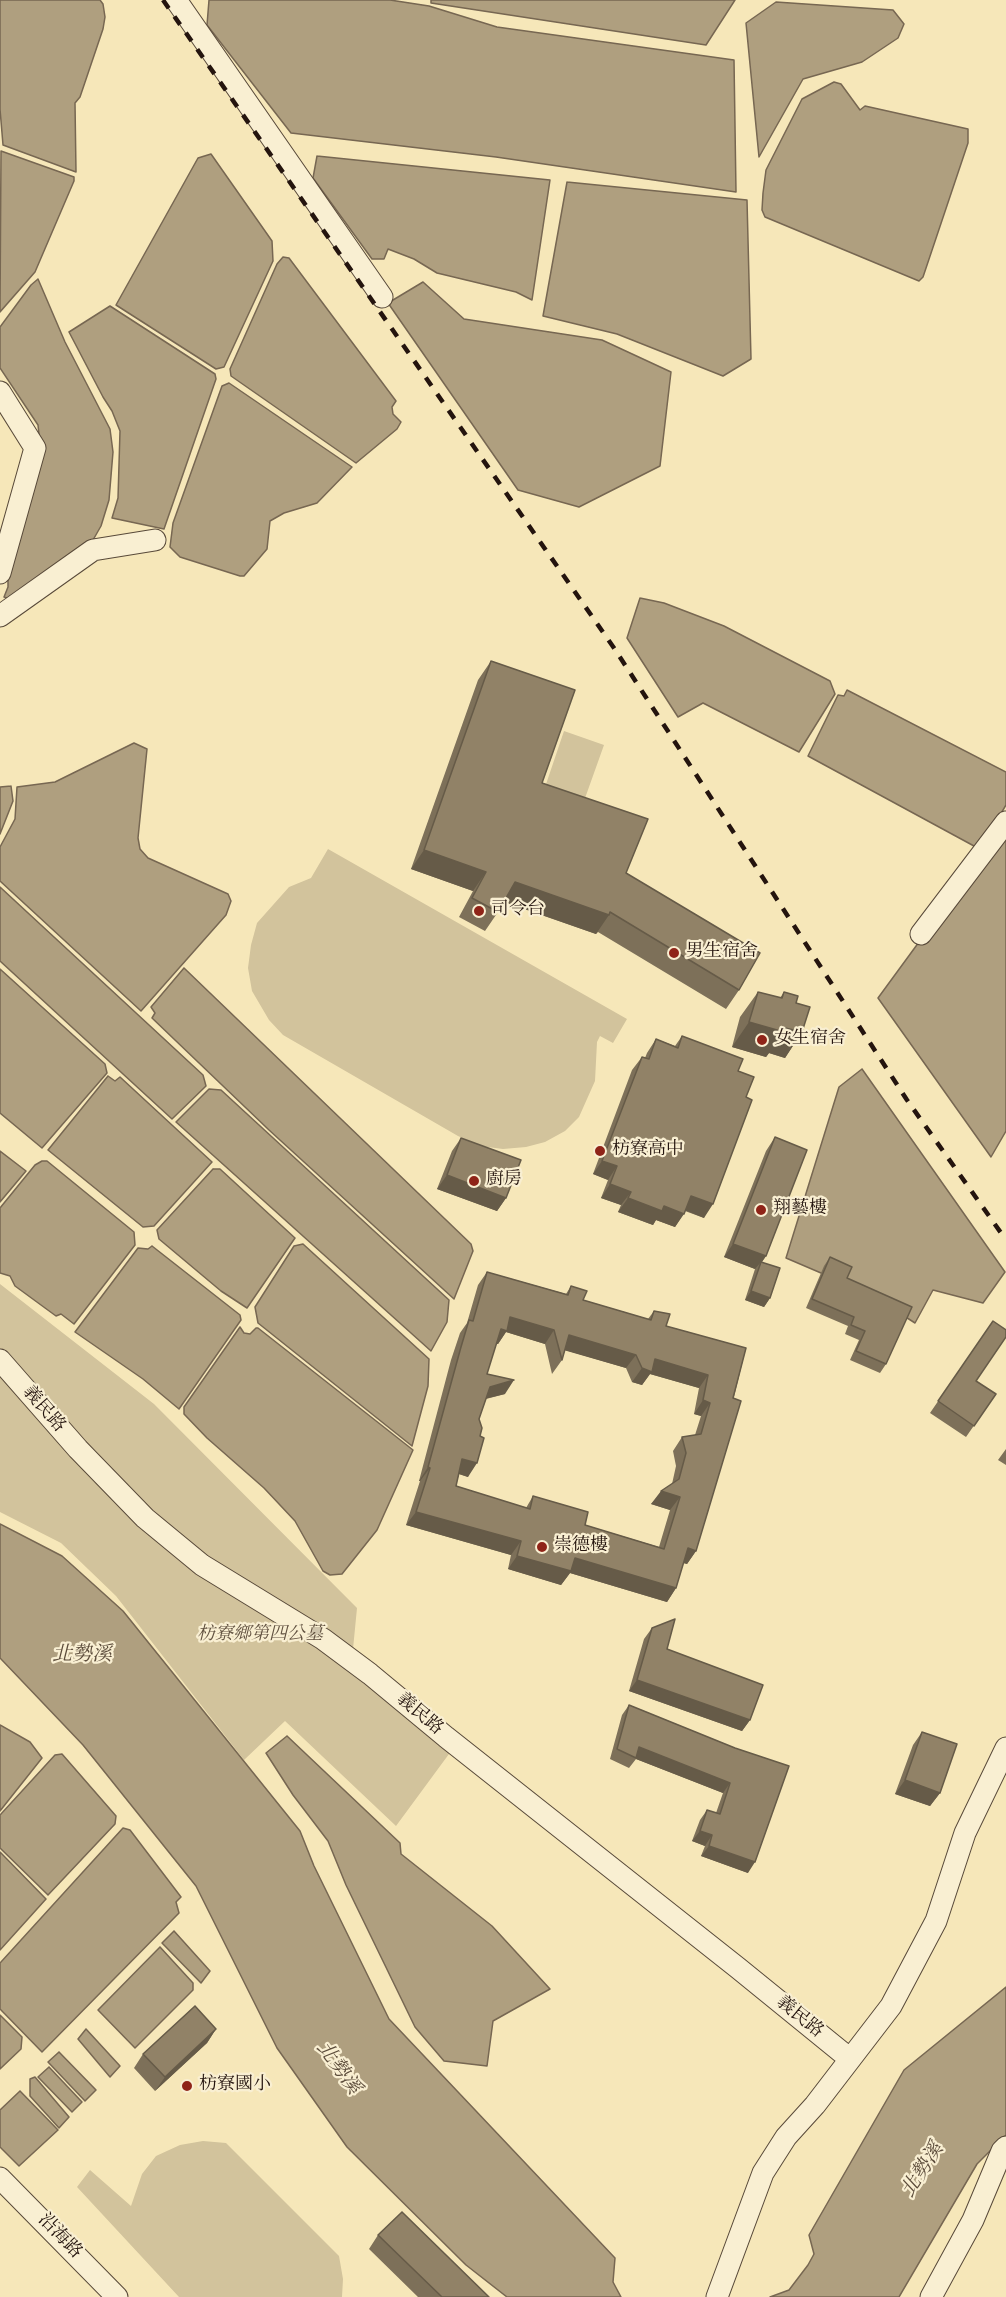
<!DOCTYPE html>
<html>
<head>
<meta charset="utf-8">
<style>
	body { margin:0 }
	canvas { display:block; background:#f6e7b9 }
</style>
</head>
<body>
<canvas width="1006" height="2297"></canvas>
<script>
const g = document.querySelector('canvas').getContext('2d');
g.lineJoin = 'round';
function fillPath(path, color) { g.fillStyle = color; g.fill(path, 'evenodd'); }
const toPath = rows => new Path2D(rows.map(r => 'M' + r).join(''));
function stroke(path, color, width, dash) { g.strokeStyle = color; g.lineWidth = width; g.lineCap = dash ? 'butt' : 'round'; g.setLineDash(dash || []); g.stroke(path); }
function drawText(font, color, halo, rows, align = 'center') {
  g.font = font + ' Vollkorn,"Noto Serif TC",serif'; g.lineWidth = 4.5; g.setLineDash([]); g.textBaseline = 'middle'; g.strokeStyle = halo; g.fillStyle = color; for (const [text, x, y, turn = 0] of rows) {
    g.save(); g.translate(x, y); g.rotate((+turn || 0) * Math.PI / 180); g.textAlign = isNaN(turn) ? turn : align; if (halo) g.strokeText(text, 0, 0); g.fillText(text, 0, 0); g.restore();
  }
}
fillPath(toPath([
	[564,731,604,745,579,815,540,802],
	[328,849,627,1019,613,1043,600,1036,597,1042,595,1081,579,1117,565,1131,545,1142,526,1147,503,1149,480,1146,458,1136,283,1035,269,1020,252,991,248,968,251,945,257,923,289,887,311,878],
	[0,1284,154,1404,357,1608,353,1649,460,1739,396,1826,285,1721,244,1760,116,1596,61,1543,0,1512],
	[203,2141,226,2143,339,2256,343,2279,342,2297,179,2297,77,2187,90,2170,131,2206,142,2174,156,2156,180,2145]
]), '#d2c39c');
const water = toPath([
	[0,0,100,0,103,4,105,17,103,29,80,97,75,103,76,172,3,145,0,109,0,0],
	[209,0,390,0,429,6,497,27,734,60,736,192,496,157,291,133,207,25,209,0],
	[431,0,735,0,706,45,431,3,431,0],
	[776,2,893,10,904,24,898,38,862,62,803,79,759,157,746,23,776,2],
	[834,82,841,84,860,110,865,106,968,129,968,143,923,277,919,281,765,217,762,210,763,193,766,170,802,99,834,82],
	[1,151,74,177,74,181,35,272,0,312,1,151],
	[211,154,272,241,273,261,224,367,216,369,116,305,198,158,211,154],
	[317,156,550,180,532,300,516,292,437,273,414,259,388,249,384,259,372,259,313,178,317,156],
	[567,182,747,200,751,359,723,376,617,334,543,316,567,182],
	[283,257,289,258,396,401,392,407,393,414,401,422,397,429,356,463,231,376,230,369,277,264,283,257],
	[38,279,65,342,110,429,113,452,109,500,101,526,93,540,10,599,4,597,8,587,8,576,41,453,38,425,0,368,0,327,31,285,38,279],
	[423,282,464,319,602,340,671,372,660,466,579,507,518,490,388,303,423,282],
	[110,306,215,374,216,379,164,529,112,518,118,498,120,431,112,411,103,397,69,332,110,306],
	[229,383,352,467,317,503,284,513,270,521,267,549,244,576,240,576,180,557,170,547,173,523,222,386,229,383],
	[640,598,664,603,724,626,830,681,835,694,799,752,703,703,678,717,627,638,640,598],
	[847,690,1006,772,1006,805,983,844,974,846,808,756,838,695,844,696,847,690],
	[134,743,147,749,138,838,140,849,148,858,228,894,231,901,226,915,141,1011,0,881,0,847,15,819,17,787,55,782,134,743],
	[11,786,13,801,0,834,0,787,11,786],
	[1006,835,1006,1131,991,1157,878,998,949,901,1006,835],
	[0,887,203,1075,206,1086,172,1119,0,961,0,887],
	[184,968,471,1244,473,1251,454,1299,269,1130,152,1018,155,1013,151,1007,184,968],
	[0,969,105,1064,107,1073,42,1148,0,1113,0,969],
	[862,1069,1005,1272,983,1303,933,1290,915,1323,870,1294,786,1258,839,1087,862,1069],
	[108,1076,115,1081,120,1077,212,1162,154,1226,143,1227,48,1150,108,1076],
	[209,1089,221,1090,449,1300,447,1322,431,1351,176,1122,209,1089],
	[0,1151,26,1171,0,1202,0,1151],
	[42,1161,47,1161,134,1232,135,1245,74,1324,61,1314,56,1316,15,1286,10,1276,0,1273,0,1208,35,1165,42,1161],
	[213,1169,220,1169,295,1238,247,1308,221,1291,159,1239,157,1230,213,1169],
	[303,1244,429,1359,428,1386,412,1446,258,1323,255,1307,294,1246,303,1244],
	[152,1246,240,1315,241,1320,179,1409,143,1379,75,1332,138,1248,148,1249,152,1246],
	[240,1327,244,1333,250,1334,256,1328,258,1328,413,1450,377,1530,342,1574,330,1575,323,1571,295,1521,264,1488,207,1438,184,1414,184,1407,240,1327],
	[0,1524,62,1556,123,1611,300,1831,314,1866,389,2019,615,2258,613,2282,621,2297,507,2297,466,2265,347,2147,277,2048,196,1886,83,1745,0,1658,0,1524],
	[0,1725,30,1742,42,1758,0,1811,0,1725],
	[287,1736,400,1843,401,1854,492,1926,550,1989,493,2021,487,2066,444,2061,415,2027,346,1885,328,1841,293,1795,266,1753,287,1736],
	[62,1754,116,1816,115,1824,48,1895,0,1848,0,1815,55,1755,62,1754],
	[123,1828,130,1830,181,1897,176,1902,179,1913,42,2052,0,2009,0,1963,123,1828],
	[0,1852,46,1899,0,1950,0,1852],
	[174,1931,210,1971,201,1983,162,1943,174,1931],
	[160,1947,193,1983,193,1990,135,2048,98,2010,160,1947],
	[1006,1987,1006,2135,977,2164,899,2297,770,2297,789,2290,808,2265,814,2254,809,2235,904,2070,1006,1987],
	[0,2015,22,2037,21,2049,0,2069,0,2015],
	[86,2029,120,2066,110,2077,78,2039,86,2029],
	[59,2052,96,2090,85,2101,48,2062,59,2052],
	[49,2067,82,2102,72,2112,38,2077,49,2067],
	[35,2077,69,2117,59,2128,30,2096,30,2079,35,2077],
	[20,2091,58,2130,19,2166,0,2147,0,2110,20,2091]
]);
fillPath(water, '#af9f7f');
stroke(water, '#776752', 1.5);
const minor = toPath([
	[176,0,382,297],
	[0,392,35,448,0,573],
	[0,616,93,550,155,540],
	[921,934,1006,822],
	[0,1360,78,1449,145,1518,202,1565,323,1639,370,1674,446,1737,738,1968,850,2059],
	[0,2178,117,2297],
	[717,2297,763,2173,786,2137,815,2105,891,2006,936,1921,965,1833,1006,1748],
	[931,2297,973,2220,1002,2151,1006,2147]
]);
stroke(minor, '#584939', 23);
stroke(minor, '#f9efd2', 21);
stroke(toPath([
	[163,0,614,648,907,1100,1006,1240]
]), '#24140e', 4.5, [10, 10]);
fillPath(toPath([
	[491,661,542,783,626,873,739,990,726,1009,598,932,596,934,504,902,498,912,485,931,459,917,473,891,411,869,478,680],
	[758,992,780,998,784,992,796,1003,802,1032,785,1058,769,1053,766,1057,732,1047,740,1017],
	[682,1036,738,1071,704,1218,685,1211,675,1227,656,1220,653,1225,618,1212,621,1205,601,1198,608,1180,593,1174,632,1070,642,1057,645,1058,647,1053,656,1039,675,1046],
	[775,1137,766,1256,762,1262,770,1298,764,1307,745,1300,755,1269,724,1257,766,1151],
	[461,1138,506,1198,497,1211,437,1189,452,1151],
	[830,1257,847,1278,886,1364,880,1373,850,1360,859,1340,845,1334,848,1326,806,1308,824,1266],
	[487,1272,566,1294,571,1286,583,1300,648,1319,654,1311,666,1326,746,1348,696,1551,687,1564,683,1563,676,1588,667,1602,570,1573,561,1585,508,1569,511,1555,406,1525,420,1481,419,1481,451,1360,460,1333,467,1323,478,1285],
	[506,1332,545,1344,552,1374,562,1360,565,1350,626,1368,632,1382,642,1385,650,1374,699,1388,694,1414,701,1416,695,1435,682,1437,673,1451,676,1466,672,1484,651,1504,670,1510,659,1547,585,1525,533,1496,526,1508,456,1486,459,1474,468,1477,479,1419,486,1399,505,1394,487,1374,496,1344,498,1344],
	[993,1321,976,1381,996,1394,966,1437,930,1413],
	[1006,1449,1006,1465,998,1460],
	[652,1628,667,1649,750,1720,742,1731,629,1691,644,1639],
	[629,1705,735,1748,748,1873,701,1856,705,1846,692,1841,700,1820,707,1810,716,1813,723,1793,636,1759,629,1768,610,1759,622,1715],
	[922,1732,940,1793,930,1806,895,1794,913,1745],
	[216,2029,207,2043,155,2091,134,2068,143,2054],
	[378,2235,489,2297,418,2297,369,2249]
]), '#7d7059');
fillPath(toPath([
	[424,850,486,872,473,891,411,869],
	[515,882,609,915,596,934,502,901],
	[749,1022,785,1028,802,1032,785,1058,769,1053,766,1057,732,1047],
	[602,1161,617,1166,608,1180,593,1174],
	[447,1175,506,1198,497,1211,437,1189],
	[610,1184,631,1192,621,1205,601,1198],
	[691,1196,713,1204,704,1218,682,1209],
	[628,1198,664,1206,684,1214,675,1227,656,1220,653,1225,618,1212],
	[733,1244,766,1256,759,1266,761,1262,755,1269,724,1257],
	[751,1291,770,1298,764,1307,745,1300],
	[510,1317,554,1330,545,1344,506,1332,498,1344,491,1343],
	[569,1335,636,1355,626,1368,560,1349],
	[655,1359,708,1375,699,1388,650,1374,642,1385,632,1382,642,1368],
	[514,1380,505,1394,480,1400,490,1387],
	[703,1400,710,1403,701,1416,694,1414],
	[462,1459,477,1463,468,1477,453,1472],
	[428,1467,430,1468,420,1481,419,1481],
	[661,1491,680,1497,670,1510,651,1504],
	[416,1512,521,1541,511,1555,406,1525],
	[688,1548,696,1551,687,1564,678,1561],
	[517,1556,575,1558,676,1588,667,1602,570,1573,561,1585,508,1569],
	[637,1680,750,1720,742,1731,629,1691],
	[639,1747,730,1783,723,1793,636,1759],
	[905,1780,940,1793,930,1806,895,1794],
	[700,1831,712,1835,705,1846,692,1841],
	[709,1846,755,1862,748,1873,701,1856],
	[216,2029,207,2043,155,2091,165,2077]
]), '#665b48');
const building = toPath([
	[491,661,575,690,542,783,648,819,626,873,760,953,739,990,610,912,609,915,515,882,498,912,472,898,486,872,424,850,491,661],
	[758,992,782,998,784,992,798,996,796,1003,810,1007,802,1032,785,1028,784,1032,749,1022,758,992],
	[682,1036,743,1059,738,1071,754,1077,746,1097,752,1100,713,1204,691,1196,684,1214,664,1206,662,1211,628,1198,631,1192,610,1184,617,1166,602,1161,642,1057,649,1059,656,1039,678,1048,682,1036],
	[775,1137,807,1150,766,1256,733,1244,775,1137],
	[461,1138,521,1160,506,1198,447,1175,461,1138],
	[830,1257,852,1267,847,1278,912,1307,886,1364,856,1351,865,1331,851,1325,854,1317,812,1299,830,1257],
	[761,1262,780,1268,770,1298,751,1291,761,1262],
	[487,1272,568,1295,571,1286,587,1291,583,1300,651,1320,654,1311,670,1314,666,1326,746,1348,733,1398,741,1401,696,1551,688,1548,676,1588,575,1558,571,1571,517,1556,521,1541,416,1512,430,1468,428,1467,461,1347,469,1320,473,1321,487,1272],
	[510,1317,554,1330,562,1360,569,1335,636,1355,642,1368,652,1372,655,1359,708,1375,703,1400,710,1403,701,1434,682,1437,686,1453,679,1479,661,1491,680,1497,664,1549,585,1525,588,1512,533,1496,530,1509,456,1486,462,1459,477,1463,484,1438,480,1436,482,1428,479,1419,490,1387,514,1380,487,1374,501,1329,507,1331,510,1317],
	[993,1321,1006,1330,1006,1337,976,1381,996,1394,974,1426,938,1401,993,1321],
	[675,1619,667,1649,763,1685,750,1720,637,1680,652,1628,675,1619],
	[629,1705,735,1748,789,1766,755,1862,709,1846,712,1835,700,1831,707,1810,720,1814,730,1783,639,1747,636,1758,617,1749,629,1705],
	[922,1732,957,1744,940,1793,905,1780,922,1732],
	[195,2006,216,2029,165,2077,143,2054,195,2006],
	[402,2212,489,2297,442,2297,378,2235,402,2212]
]);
fillPath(building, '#918267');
stroke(building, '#665b48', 1.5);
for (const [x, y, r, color] of [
	[479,911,6,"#8f2418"],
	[674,953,6,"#8f2418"],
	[762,1040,6,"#8f2418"],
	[600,1151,6,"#8f2418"],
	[474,1181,6,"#8f2418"],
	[761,1210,6,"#8f2418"],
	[542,1547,6,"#8f2418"],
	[187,2086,6,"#8f2418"]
]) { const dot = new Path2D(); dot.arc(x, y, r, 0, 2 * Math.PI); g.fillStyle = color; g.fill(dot); stroke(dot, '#f9efd2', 2); }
drawText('18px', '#24140e', '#f9efd2', [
	["司令台",491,911],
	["男生宿舍",686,953],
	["女生宿舍",774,1040],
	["枋寮高中",612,1151],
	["廚房",486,1181],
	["翔藝樓",773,1210],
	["崇德樓",554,1547],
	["枋寮國小",199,2086]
], 'left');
drawText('18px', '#24140e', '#f9efd2', [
	["義民路",43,1410,49],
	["義民路",419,1715,40],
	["義民路",799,2018,39],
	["沿海路",59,2237,46]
]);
drawText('italic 18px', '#615140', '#f9efd2', [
	["枋寮鄉第四公墓",260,1636]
]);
drawText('italic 20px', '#5c4c3b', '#f9efd2', [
	["北勢溪",82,1656],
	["北勢溪",337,2069,54],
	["北勢溪",924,2171,-57]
]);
</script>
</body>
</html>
